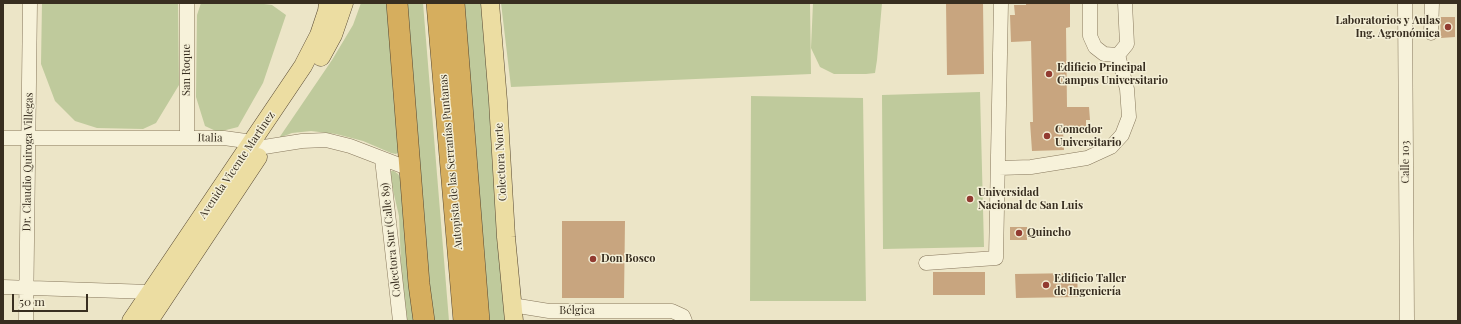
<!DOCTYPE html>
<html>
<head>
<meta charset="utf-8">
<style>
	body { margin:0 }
	#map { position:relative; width:1461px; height:324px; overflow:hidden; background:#ece5c7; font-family:"Playfair Display",serif }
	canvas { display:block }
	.frame { position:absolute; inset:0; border:4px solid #382e20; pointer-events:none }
	.scale { position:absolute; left:12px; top:294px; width:76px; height:18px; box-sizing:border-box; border:2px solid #382e20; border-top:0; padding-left:5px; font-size:12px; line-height:14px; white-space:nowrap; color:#382e20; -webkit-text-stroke:3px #f4efd6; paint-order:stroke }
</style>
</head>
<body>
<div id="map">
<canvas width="1461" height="324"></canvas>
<div class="frame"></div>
<div class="scale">50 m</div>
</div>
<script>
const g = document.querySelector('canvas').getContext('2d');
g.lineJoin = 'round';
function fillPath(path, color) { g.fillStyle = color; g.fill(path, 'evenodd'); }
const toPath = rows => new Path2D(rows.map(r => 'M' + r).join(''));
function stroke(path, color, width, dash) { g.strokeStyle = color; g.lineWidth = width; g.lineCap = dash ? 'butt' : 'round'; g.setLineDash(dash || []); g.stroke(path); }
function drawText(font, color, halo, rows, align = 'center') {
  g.font = font + ' "Playfair Display",serif'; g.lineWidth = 3; g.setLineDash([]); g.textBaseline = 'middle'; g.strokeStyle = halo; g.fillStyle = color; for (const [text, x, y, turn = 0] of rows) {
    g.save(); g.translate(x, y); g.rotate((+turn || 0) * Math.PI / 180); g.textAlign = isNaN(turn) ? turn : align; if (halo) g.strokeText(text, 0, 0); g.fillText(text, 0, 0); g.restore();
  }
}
fillPath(toPath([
	[42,3,178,3,179,85,156,123,143,129,97,128,75,121,55,101,41,64],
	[201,3,256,3,272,5,286,15,263,83,238,127,218,132,205,126,196,97,197,15],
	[361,3,390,3,399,152,396,154,391,153,363,141,336,134,311,131,292,133,279,138,332,60,353,25],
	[402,3,423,3,449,321,430,321],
	[461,3,486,3,510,321,488,321],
	[501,3,810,3,811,74,511,87],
	[813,3,882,3,877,60,875,73,866,74,834,74,820,67,811,48],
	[980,92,984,247,883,249,882,95],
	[751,96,863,98,866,301,750,301],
	[391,171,394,171,398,174,402,181,415,321,405,321,402,288,399,216,389,173]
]), '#bfca9c');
fillPath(toPath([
	[946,3,983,3,984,74,947,75],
	[1026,3,1070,3,1070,27,1066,28,1067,107,1089,107,1090,120,1086,120,1086,132,1063,132,1064,150,1032,151,1030,122,1033,122,1031,41,1011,42,1010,15,1015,15,1014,5,1026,5],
	[1440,17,1455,17,1455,37,1441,38],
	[562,221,625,221,624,298,562,298],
	[1010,227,1027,227,1027,240,1010,240],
	[933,272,985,272,985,295,933,295],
	[1077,273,1078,297,1016,298,1015,274]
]), '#c8a57f');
const minor = toPath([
	[1090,3,1090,36,1095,47,1104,54,1118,55,1127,44,1125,3],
	[1405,3,1407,321],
	[1431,33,1432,3],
	[3,138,224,138,253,142,264,147,302,141,326,140,350,146,410,169],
	[187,138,187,3],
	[382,159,400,321],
	[999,168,1031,167,1087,158,1111,147,1122,135,1129,117,1127,89,1118,55],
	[926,263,996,258,1001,3],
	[3,287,150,292,159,295],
	[512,305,549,311,672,311,683,316,685,321],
	[26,321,30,3]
]);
const major = toPath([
	[490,3,498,101,506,237,514,321],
	[321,57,333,35,344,3],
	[131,321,303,66,319,35,327,11,328,3],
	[149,321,258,157]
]);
const highway = toPath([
	[397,3,419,284,424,321],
	[437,3,464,321],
	[454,3,479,321]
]);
stroke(minor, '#87785d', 15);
stroke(major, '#554631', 19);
stroke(highway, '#554631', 22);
stroke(minor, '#f7f2da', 14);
stroke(major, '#ecdda2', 18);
stroke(highway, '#d6ae5e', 21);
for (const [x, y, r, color] of [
	[1448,27,4,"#923b31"],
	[1049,74,4,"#923b31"],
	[1047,136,4,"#923b31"],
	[970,199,4,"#923b31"],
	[1019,233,4,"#923b31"],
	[593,259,4,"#923b31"],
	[1046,285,4,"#923b31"]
]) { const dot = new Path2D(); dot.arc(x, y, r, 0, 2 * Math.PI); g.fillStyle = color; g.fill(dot); stroke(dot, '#f4efd6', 1.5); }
drawText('bold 11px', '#382e20', '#f4efd6', [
	["Laboratorios y Aulas",1440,21,"right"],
	["Ing. Agronómica",1440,34,"right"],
	["Edificio Principal",1057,68],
	["Campus Universitario",1057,81],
	["Comedor",1055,130],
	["Universitario",1055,143],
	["Universidad",978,193],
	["Nacional de San Luis",978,206],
	["Quincho",1027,233],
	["Don Bosco",601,259],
	["Edificio Taller",1054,279],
	["de Ingeniería",1054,292]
], 'left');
drawText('11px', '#382e20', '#f4efd6', [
	["San Roque",187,70,-90],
	["Italia",210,138,1],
	["Dr. Claudio Quiroga Villegas",28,162,-89],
	["Autopista de las Serranías Puntanas",451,162,-95],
	["Colectora Norte",501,162,-93],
	["Calle 103",1406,162,-90],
	["Avenida Vicente Martinez",237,165,-56],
	["Colectora Sur (Calle 89)",391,240,-96],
	["Bélgica",577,311]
]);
</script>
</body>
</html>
